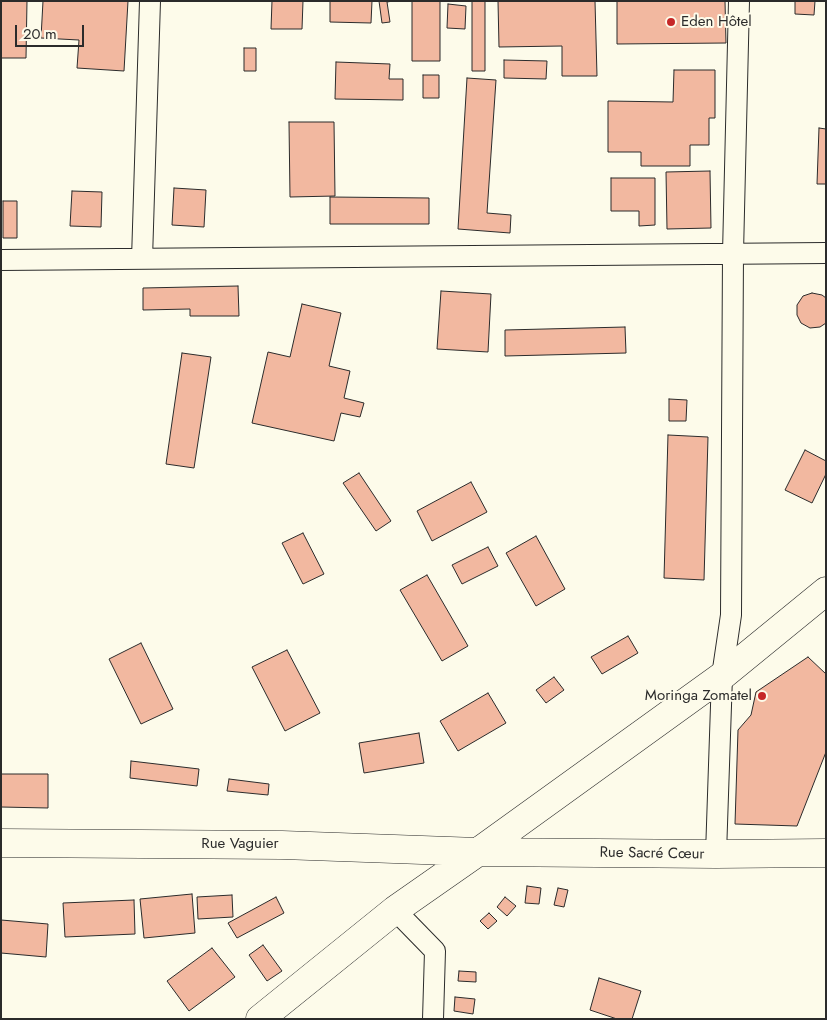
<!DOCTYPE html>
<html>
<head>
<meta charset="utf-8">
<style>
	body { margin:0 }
	#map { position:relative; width:827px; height:1020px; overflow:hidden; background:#fdfbea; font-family:Jost,sans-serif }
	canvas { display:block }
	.frame { position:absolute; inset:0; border:2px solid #2b2b2b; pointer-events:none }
	.scale { position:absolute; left:15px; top:25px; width:69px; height:22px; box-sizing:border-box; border:2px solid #2b2b2b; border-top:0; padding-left:6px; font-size:15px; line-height:18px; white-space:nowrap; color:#2b2b2b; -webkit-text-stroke:4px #fdfbea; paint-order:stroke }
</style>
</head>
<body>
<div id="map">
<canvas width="827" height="1020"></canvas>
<div class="frame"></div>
<div class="scale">20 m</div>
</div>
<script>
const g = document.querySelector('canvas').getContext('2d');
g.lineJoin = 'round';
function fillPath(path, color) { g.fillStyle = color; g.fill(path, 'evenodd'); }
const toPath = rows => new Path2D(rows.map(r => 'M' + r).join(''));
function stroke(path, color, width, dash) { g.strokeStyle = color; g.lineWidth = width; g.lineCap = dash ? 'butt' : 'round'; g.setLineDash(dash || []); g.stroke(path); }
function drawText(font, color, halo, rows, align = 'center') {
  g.font = font + ' Jost,sans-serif'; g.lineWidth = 4; g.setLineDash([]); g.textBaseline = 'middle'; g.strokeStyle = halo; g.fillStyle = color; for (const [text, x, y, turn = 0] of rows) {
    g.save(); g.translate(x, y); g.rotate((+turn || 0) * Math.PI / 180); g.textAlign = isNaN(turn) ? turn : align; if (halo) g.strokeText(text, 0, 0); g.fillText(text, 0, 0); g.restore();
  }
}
const building = toPath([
	[1,1,27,1,26,58,1,58,1,1],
	[43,1,128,1,124,71,77,68,79,40,41,38,43,1],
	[272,1,303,1,302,29,271,29,272,1],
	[330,1,372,1,371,23,330,22,330,1],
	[379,1,393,1,387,2,390,22,382,23,379,1],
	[412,1,440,1,440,61,412,61,412,1],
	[472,1,485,1,485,71,472,71,472,1],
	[498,1,595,1,597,76,562,76,562,46,499,47,498,1],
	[617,1,725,1,726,43,617,44,617,1],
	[795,1,815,1,814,15,795,14,795,1],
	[448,4,466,6,465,29,447,28,448,4],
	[244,48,256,48,256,71,244,71,244,48],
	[504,60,547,61,546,79,504,78,504,60],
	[336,62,390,64,389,79,403,79,403,100,335,99,336,62],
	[674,70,715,70,715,118,709,118,709,145,690,145,690,166,641,166,641,152,608,152,608,101,673,102,674,70],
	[423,75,439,75,439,98,423,98,423,75],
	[467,78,496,80,487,213,511,215,510,233,458,229,467,78],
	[289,122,334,122,335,196,290,197,289,122],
	[819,128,826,129,826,184,817,184,819,128],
	[710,171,711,228,667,229,666,172,710,171],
	[611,178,655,178,655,225,639,226,639,211,611,211,611,178],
	[174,188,206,190,204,227,172,225,174,188],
	[72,191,102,192,101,227,70,226,72,191],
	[330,197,429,198,429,224,330,224,330,197],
	[3,201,17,201,17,238,3,238,3,201],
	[238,286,239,316,190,316,190,309,143,310,143,288,238,286],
	[441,291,491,294,488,352,437,349,441,291],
	[812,293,822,295,826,298,826,323,820,327,810,328,801,323,797,315,797,305,803,296,812,293],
	[302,304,341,313,329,366,350,371,344,398,364,403,360,417,341,413,334,441,252,423,268,352,290,357,302,304],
	[625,327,626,353,505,356,505,330,625,327],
	[182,353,211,357,194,468,166,464,182,353],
	[669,399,687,400,686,421,669,421,669,399],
	[668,435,708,437,704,580,664,578,668,435],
	[805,450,826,461,826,474,812,503,785,490,805,450],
	[359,473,391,521,376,531,343,483,359,473],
	[471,482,487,512,432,541,417,511,471,482],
	[303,533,324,574,303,584,282,543,303,533],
	[536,536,565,589,536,606,506,553,536,536],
	[488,547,498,566,462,584,452,565,488,547],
	[427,575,468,646,442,661,400,590,427,575],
	[628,636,638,653,602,674,591,657,628,636],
	[141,643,173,709,141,724,109,659,141,643],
	[287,650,320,713,285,731,252,667,287,650],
	[808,657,826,674,826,752,797,826,735,824,738,730,751,715,756,692,808,657],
	[554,677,564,690,546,703,536,690,554,677],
	[488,693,506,723,458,751,440,721,488,693],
	[419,733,424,763,364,773,359,743,419,733],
	[131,761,199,769,197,786,130,778,131,761],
	[1,774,48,774,48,808,1,807,1,774],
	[229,779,269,784,268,795,227,791,229,779],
	[527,886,541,888,539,904,525,903,527,886],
	[558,888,568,890,564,907,554,905,558,888],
	[192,894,195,933,144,938,140,899,192,894],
	[232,895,233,917,198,919,197,897,232,895],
	[276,897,284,913,237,938,228,923,276,897],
	[505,897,516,906,507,916,497,907,505,897],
	[134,900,135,934,65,937,63,903,134,900],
	[489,913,497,921,488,929,480,921,489,913],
	[1,920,48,924,46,957,1,953,1,920],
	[263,945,282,971,267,981,249,955,263,945],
	[212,948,235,977,189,1011,167,981,212,948],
	[459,971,476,972,476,982,458,981,459,971],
	[599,978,641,991,632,1019,617,1019,590,1010,599,978],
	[455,997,475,999,473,1014,454,1011,455,997]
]);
fillPath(building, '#f2b8a0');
stroke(building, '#2b2b2b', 1);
const street = toPath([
	[142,259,150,1],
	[1,260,826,253],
	[716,854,722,676,731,615,733,253,739,1],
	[395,910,435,951,433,1019]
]);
const secondary = toPath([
	[1,843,282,845,478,852,716,854,826,853],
	[260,1019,395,910,478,852,722,676,826,591]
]);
stroke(street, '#2b2b2b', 22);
stroke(secondary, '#2b2b2b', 29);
stroke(street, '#fdfbea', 20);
stroke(secondary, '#fdfbea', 28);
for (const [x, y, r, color] of [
	[671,22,5,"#c62828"],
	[762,696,5,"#c62828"]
]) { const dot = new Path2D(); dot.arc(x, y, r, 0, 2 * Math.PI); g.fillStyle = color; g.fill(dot); stroke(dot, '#fdfbea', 2); }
drawText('15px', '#2b2b2b', '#fdfbea', [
	["Eden Hôtel",681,22],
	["Moringa Zomatel",752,696,"right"]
], 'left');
drawText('15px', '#2b2b2b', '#fdfbea', [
	["Rue Vaguier",240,844],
	["Rue Sacré Cœur",652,854,1]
]);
</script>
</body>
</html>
